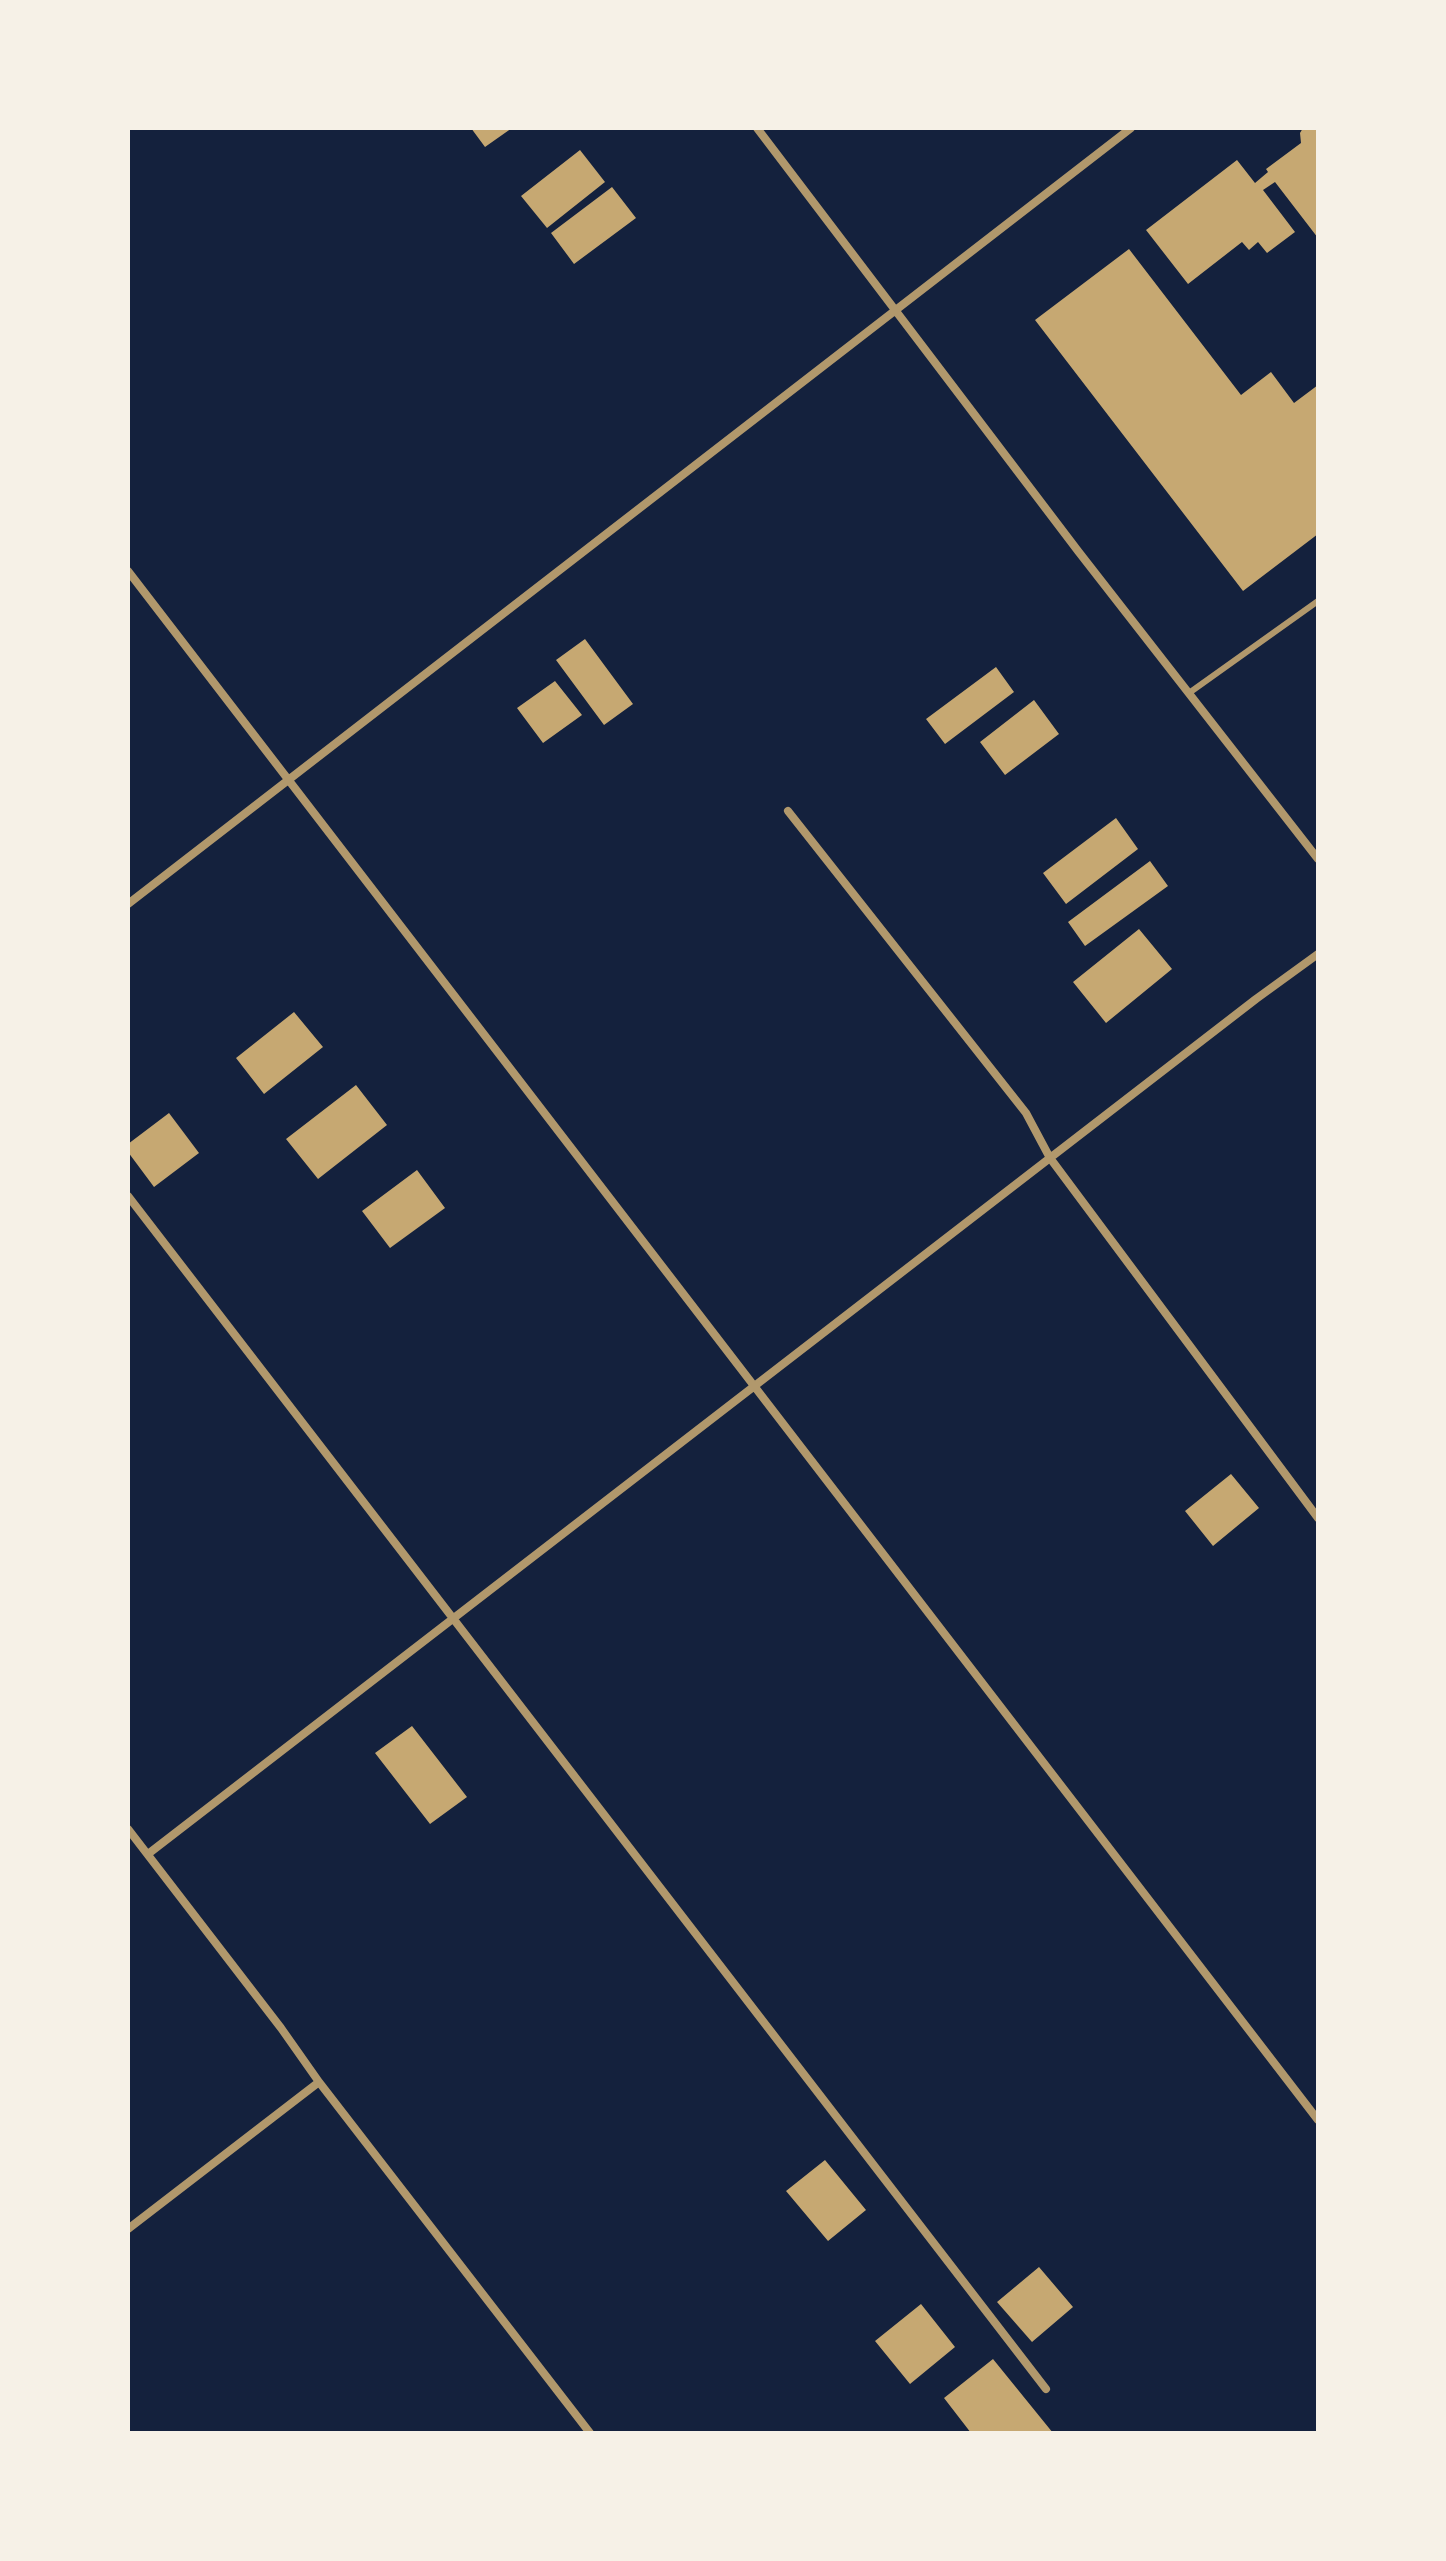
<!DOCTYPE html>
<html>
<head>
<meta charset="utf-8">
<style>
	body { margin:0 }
	#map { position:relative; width:1446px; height:2561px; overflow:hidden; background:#14213d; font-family:Inter,sans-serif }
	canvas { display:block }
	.frame { position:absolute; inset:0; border:130px solid #f6f1e7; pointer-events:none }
</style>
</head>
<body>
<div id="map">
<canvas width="1446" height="2561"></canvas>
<div class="frame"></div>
</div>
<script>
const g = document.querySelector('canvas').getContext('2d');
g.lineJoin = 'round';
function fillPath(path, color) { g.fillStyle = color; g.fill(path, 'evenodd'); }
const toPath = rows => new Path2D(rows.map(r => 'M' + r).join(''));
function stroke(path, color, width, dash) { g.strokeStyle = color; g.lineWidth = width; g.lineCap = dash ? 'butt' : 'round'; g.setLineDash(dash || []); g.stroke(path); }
fillPath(toPath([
	[471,128,512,128,485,147],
	[1303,128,1318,128,1318,238,1275,182,1263,190,1295,232,1267,253,1258,242,1249,250,1242,242,1188,284,1146,230,1237,160,1255,183,1268,172,1266,169,1301,143,1300,133],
	[580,150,605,182,547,228,521,196],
	[612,187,636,218,574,264,551,233],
	[1129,249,1241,395,1271,372,1294,403,1318,385,1318,534,1243,591,1035,320],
	[585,639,633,704,604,725,556,660],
	[996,667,1014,692,945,744,926,719],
	[555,681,582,715,543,743,517,708],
	[1034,700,1059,734,1005,775,980,742],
	[1116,818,1138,849,1066,904,1043,873],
	[1150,861,1168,886,1085,946,1068,922],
	[1139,929,1172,969,1106,1023,1073,982],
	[294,1012,323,1047,264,1094,236,1058],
	[356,1085,387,1125,318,1179,286,1139],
	[169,1113,199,1153,154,1187,128,1152,128,1144],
	[417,1170,445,1208,390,1248,362,1211],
	[1231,1474,1259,1508,1213,1546,1185,1511],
	[412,1726,467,1797,430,1824,375,1753],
	[825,2160,866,2210,828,2241,786,2191],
	[1039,2267,1073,2307,1032,2342,997,2302],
	[921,2304,955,2347,910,2384,875,2341],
	[993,2359,1053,2433,971,2433,944,2398]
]), '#c6a872');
stroke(toPath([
	[1189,693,1318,601]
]), '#b1986c', 6);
stroke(toPath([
	[757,128,1078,551,1318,859],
	[128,571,1318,2120],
	[788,811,1026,1113,1050,1158,1318,1518],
	[128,904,1131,128],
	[128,1196,1046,2389],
	[128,1829,281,2028,319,2082,590,2433],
	[148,1854,1256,999,1318,954],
	[128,2229,319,2082]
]), '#b1986c', 8);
</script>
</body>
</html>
